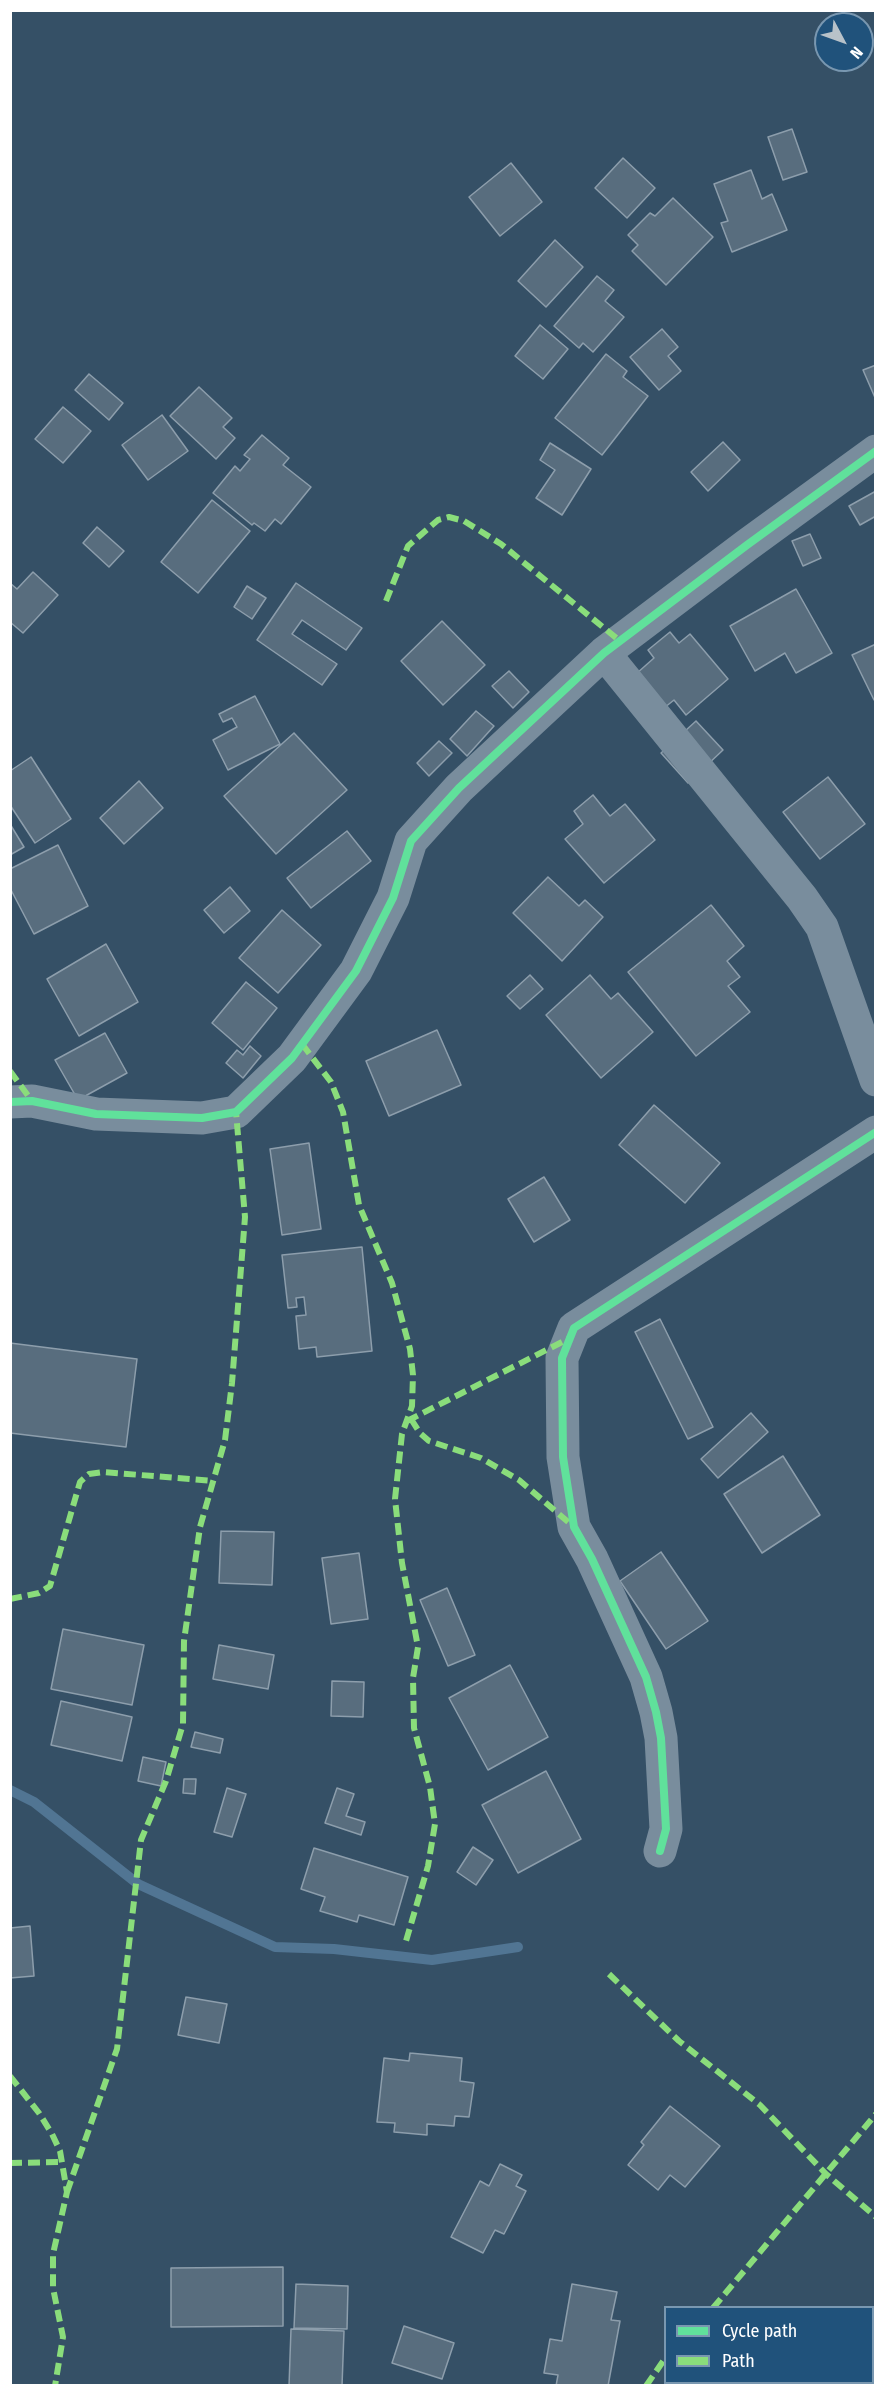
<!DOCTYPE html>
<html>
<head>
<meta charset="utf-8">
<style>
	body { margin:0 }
	#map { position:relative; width:886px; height:2396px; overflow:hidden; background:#355066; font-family:"Fira Sans Condensed",sans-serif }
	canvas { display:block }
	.frame { position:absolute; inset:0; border:12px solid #fff; pointer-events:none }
	.legend { position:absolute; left:664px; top:2306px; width:210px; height:78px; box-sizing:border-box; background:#20527b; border:2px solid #7997b0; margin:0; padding:8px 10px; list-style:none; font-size:18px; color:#fff }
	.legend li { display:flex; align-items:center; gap:12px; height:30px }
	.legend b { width:30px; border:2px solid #7997b0 }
	.north { position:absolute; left:814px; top:12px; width:60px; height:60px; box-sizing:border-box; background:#20527b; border:2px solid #7997b0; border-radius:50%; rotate:131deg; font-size:16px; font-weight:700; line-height:24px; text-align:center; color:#fff }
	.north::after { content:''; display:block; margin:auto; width:21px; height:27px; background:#b8c2c9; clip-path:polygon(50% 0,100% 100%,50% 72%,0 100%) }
</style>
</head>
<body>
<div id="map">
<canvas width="886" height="2396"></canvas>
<div class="frame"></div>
<ul class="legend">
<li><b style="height:8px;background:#60e19b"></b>Cycle path</li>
<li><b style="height:8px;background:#8add7b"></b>Path</li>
</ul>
<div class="north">N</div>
</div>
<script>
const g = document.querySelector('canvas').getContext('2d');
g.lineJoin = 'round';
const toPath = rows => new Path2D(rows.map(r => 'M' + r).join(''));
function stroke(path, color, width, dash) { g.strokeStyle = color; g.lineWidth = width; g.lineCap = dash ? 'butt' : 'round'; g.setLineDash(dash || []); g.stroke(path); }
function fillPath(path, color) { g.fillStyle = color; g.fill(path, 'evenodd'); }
stroke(toPath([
	[10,1790,34,1802,138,1884,275,1947,334,1949,432,1960,518,1947]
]), '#517593', 10);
const building = toPath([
	[792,129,807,172,783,180,768,137,792,129],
	[623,158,655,188,627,218,595,188,623,158],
	[511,163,542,202,500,236,469,197,511,163],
	[751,170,762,199,772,194,787,230,732,252,721,223,728,221,714,184,751,170],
	[673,198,713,237,666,285,632,251,638,245,628,235,650,213,655,216,673,198],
	[555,240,583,267,546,307,518,281,555,240],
	[597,276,614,290,605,301,624,317,593,352,583,343,579,348,554,326,597,276],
	[540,325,568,349,543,379,515,356,540,325],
	[662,329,678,347,668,356,681,371,659,390,630,357,662,329],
	[606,354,627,371,623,377,648,396,602,455,555,418,606,354],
	[876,365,876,400,863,370,876,365],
	[89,374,123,403,109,420,75,390,89,374],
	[199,387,232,418,223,427,235,438,216,459,170,416,199,387],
	[63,407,91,431,63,463,35,439,63,407],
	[162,415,188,451,148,480,122,445,162,415],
	[262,435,289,458,283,465,311,487,281,524,275,519,265,531,254,523,252,525,213,493,235,466,240,471,250,459,244,455,262,435],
	[723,442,740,460,708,491,691,472,723,442],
	[550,443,591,469,562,515,536,498,555,470,540,460,550,443],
	[876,491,876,516,860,525,849,506,876,491],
	[212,500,250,531,198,593,161,562,212,500],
	[97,527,124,551,109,567,83,543,97,527],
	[810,534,821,558,803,566,792,541,810,534],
	[33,572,58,595,23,633,10,622,10,583,17,589,33,572],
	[296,583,362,628,346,650,302,620,292,634,337,664,322,685,257,640,296,583],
	[247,586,266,598,252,619,234,607,247,586],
	[796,589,832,653,796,673,785,653,755,671,730,626,796,589],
	[442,621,485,665,443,705,401,661,442,621],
	[670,632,679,643,690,634,728,679,686,715,674,700,664,708,636,674,654,658,648,650,670,632],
	[876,644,876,700,874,700,852,655,876,644],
	[509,671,529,692,513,708,492,686,509,671],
	[255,696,280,744,228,770,213,740,237,727,232,718,223,722,219,714,255,696],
	[476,711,494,726,467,756,450,739,476,711],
	[696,721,723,750,688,783,661,753,696,721],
	[294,733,347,790,276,854,224,796,294,733],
	[439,741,452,753,429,776,417,763,439,741],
	[31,757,71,819,35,843,10,805,10,771,31,757],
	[828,777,865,824,820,859,783,812,828,777],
	[139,781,163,808,124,844,100,818,139,781],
	[593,795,610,816,625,804,655,840,604,883,565,839,583,824,574,811,593,795],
	[10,824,24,847,10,855,10,824],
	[347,831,371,861,311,908,287,878,347,831],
	[58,845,88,906,34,934,10,888,10,869,58,845],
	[548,877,579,906,585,900,603,917,562,961,513,913,548,877],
	[230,887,250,911,224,933,204,910,230,887],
	[711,905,744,946,727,961,740,977,728,986,750,1012,696,1056,628,972,711,905],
	[282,910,321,945,278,993,239,958,282,910],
	[106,944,138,1002,79,1036,47,979,106,944],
	[530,975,543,989,520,1009,507,996,530,975],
	[590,975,611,999,618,993,653,1032,601,1078,546,1015,590,975],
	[246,982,277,1008,243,1050,212,1023,246,982],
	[437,1030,461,1085,389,1116,366,1061,437,1030],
	[105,1033,127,1073,78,1100,55,1060,105,1033],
	[250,1046,261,1056,243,1078,226,1063,237,1050,243,1055,250,1046],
	[654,1105,720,1163,685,1203,619,1145,654,1105],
	[309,1143,321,1229,282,1235,270,1149,309,1143],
	[544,1177,570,1220,534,1242,508,1199,544,1177],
	[362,1247,372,1351,317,1357,316,1347,299,1349,296,1316,306,1315,304,1297,296,1298,297,1307,288,1308,282,1255,362,1247],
	[660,1319,713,1427,688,1439,635,1332,660,1319],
	[10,1343,137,1359,126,1447,10,1433,10,1343],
	[751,1413,768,1432,718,1478,701,1459,751,1413],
	[783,1456,820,1515,762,1553,724,1494,783,1456],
	[221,1531,274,1532,272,1585,219,1583,221,1531],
	[661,1552,708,1621,666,1649,620,1581,661,1552],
	[359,1553,368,1619,331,1624,322,1558,359,1553],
	[447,1588,475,1655,448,1666,420,1600,447,1588],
	[63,1629,144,1645,132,1705,51,1689,63,1629],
	[219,1645,274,1655,268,1689,213,1679,219,1645],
	[510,1665,548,1737,488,1770,449,1698,510,1665],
	[332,1681,364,1682,363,1717,331,1716,332,1681],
	[61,1701,132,1717,122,1761,51,1745,61,1701],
	[195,1732,223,1739,220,1753,191,1747,195,1732],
	[143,1757,166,1762,161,1786,138,1781,143,1757],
	[546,1771,581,1839,518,1873,482,1805,546,1771],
	[184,1779,196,1779,195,1794,183,1793,184,1779],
	[227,1788,246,1794,232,1837,214,1832,227,1788],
	[337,1788,354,1794,346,1816,365,1822,361,1835,325,1823,337,1788],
	[473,1847,493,1860,476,1885,457,1872,473,1847],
	[314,1848,408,1877,394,1925,359,1915,357,1922,320,1911,325,1897,301,1889,314,1848],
	[30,1926,34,1976,10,1978,10,1928,30,1926],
	[186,1997,227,2004,219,2043,178,2035,186,1997],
	[410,2053,462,2058,460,2081,474,2083,469,2117,455,2116,454,2126,427,2124,427,2135,394,2132,395,2123,377,2122,384,2058,409,2061,410,2053],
	[670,2106,720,2146,685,2187,670,2175,658,2190,628,2165,644,2145,641,2142,670,2106],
	[500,2164,522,2175,516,2186,526,2191,504,2234,495,2230,483,2253,451,2237,480,2181,489,2186,500,2164],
	[283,2267,283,2326,171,2327,171,2268,283,2267],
	[296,2284,348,2286,347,2329,294,2328,296,2284],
	[572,2284,617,2292,611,2320,620,2321,608,2386,556,2386,558,2375,544,2373,550,2339,562,2341,572,2284],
	[404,2326,454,2343,442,2379,392,2363,404,2326],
	[291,2329,344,2331,342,2386,289,2386,291,2329]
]);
fillPath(building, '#586d7e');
stroke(building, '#8d9eac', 1.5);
stroke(toPath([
	[604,653,802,898,822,927,876,1080],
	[10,1102,32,1101,96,1114,202,1118,236,1112,292,1058,356,971,393,898,411,841,459,788,604,653,747,545,876,451],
	[660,1851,666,1829,661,1738,656,1712,646,1677,592,1559,574,1527,563,1457,562,1358,574,1328,876,1132]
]), '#798d9d', 33);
stroke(toPath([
	[386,601,408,546,438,520,449,517,464,521,501,544,620,641],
	[302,1044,331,1082,343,1112,359,1205,392,1283,410,1349,413,1375,412,1406,402,1434,395,1499,402,1563,418,1647,413,1678,414,1728,430,1787,435,1824,428,1866,406,1941],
	[10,1071,32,1101],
	[411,1419,420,1433,429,1441,481,1458,519,1480,574,1527],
	[407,1421,568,1339],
	[10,1599,39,1593,50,1586,80,1482,89,1474,104,1472,213,1481],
	[609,1974,679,2041,760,2105,826,2174,876,2217],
	[10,2076,39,2113,52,2134,60,2151,67,2192,53,2254,53,2288,63,2337,55,2386],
	[10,2163,62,2162],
	[67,2192,117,2049,141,1840,166,1781,183,1724,184,1641,200,1527,225,1440,232,1383,245,1217,236,1112],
	[713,2308,876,2114],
	[646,2386,666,2357]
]), '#8add7b', 6, [12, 6]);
stroke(toPath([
	[10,1102,32,1101,96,1114,202,1118,236,1112,292,1058,356,971,393,898,411,841,459,788,604,653,747,545,876,451],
	[660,1851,666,1829,661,1738,656,1712,646,1677,592,1559,574,1527,563,1457,562,1358,574,1328,876,1132]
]), '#60e19b', 8);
</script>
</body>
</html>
